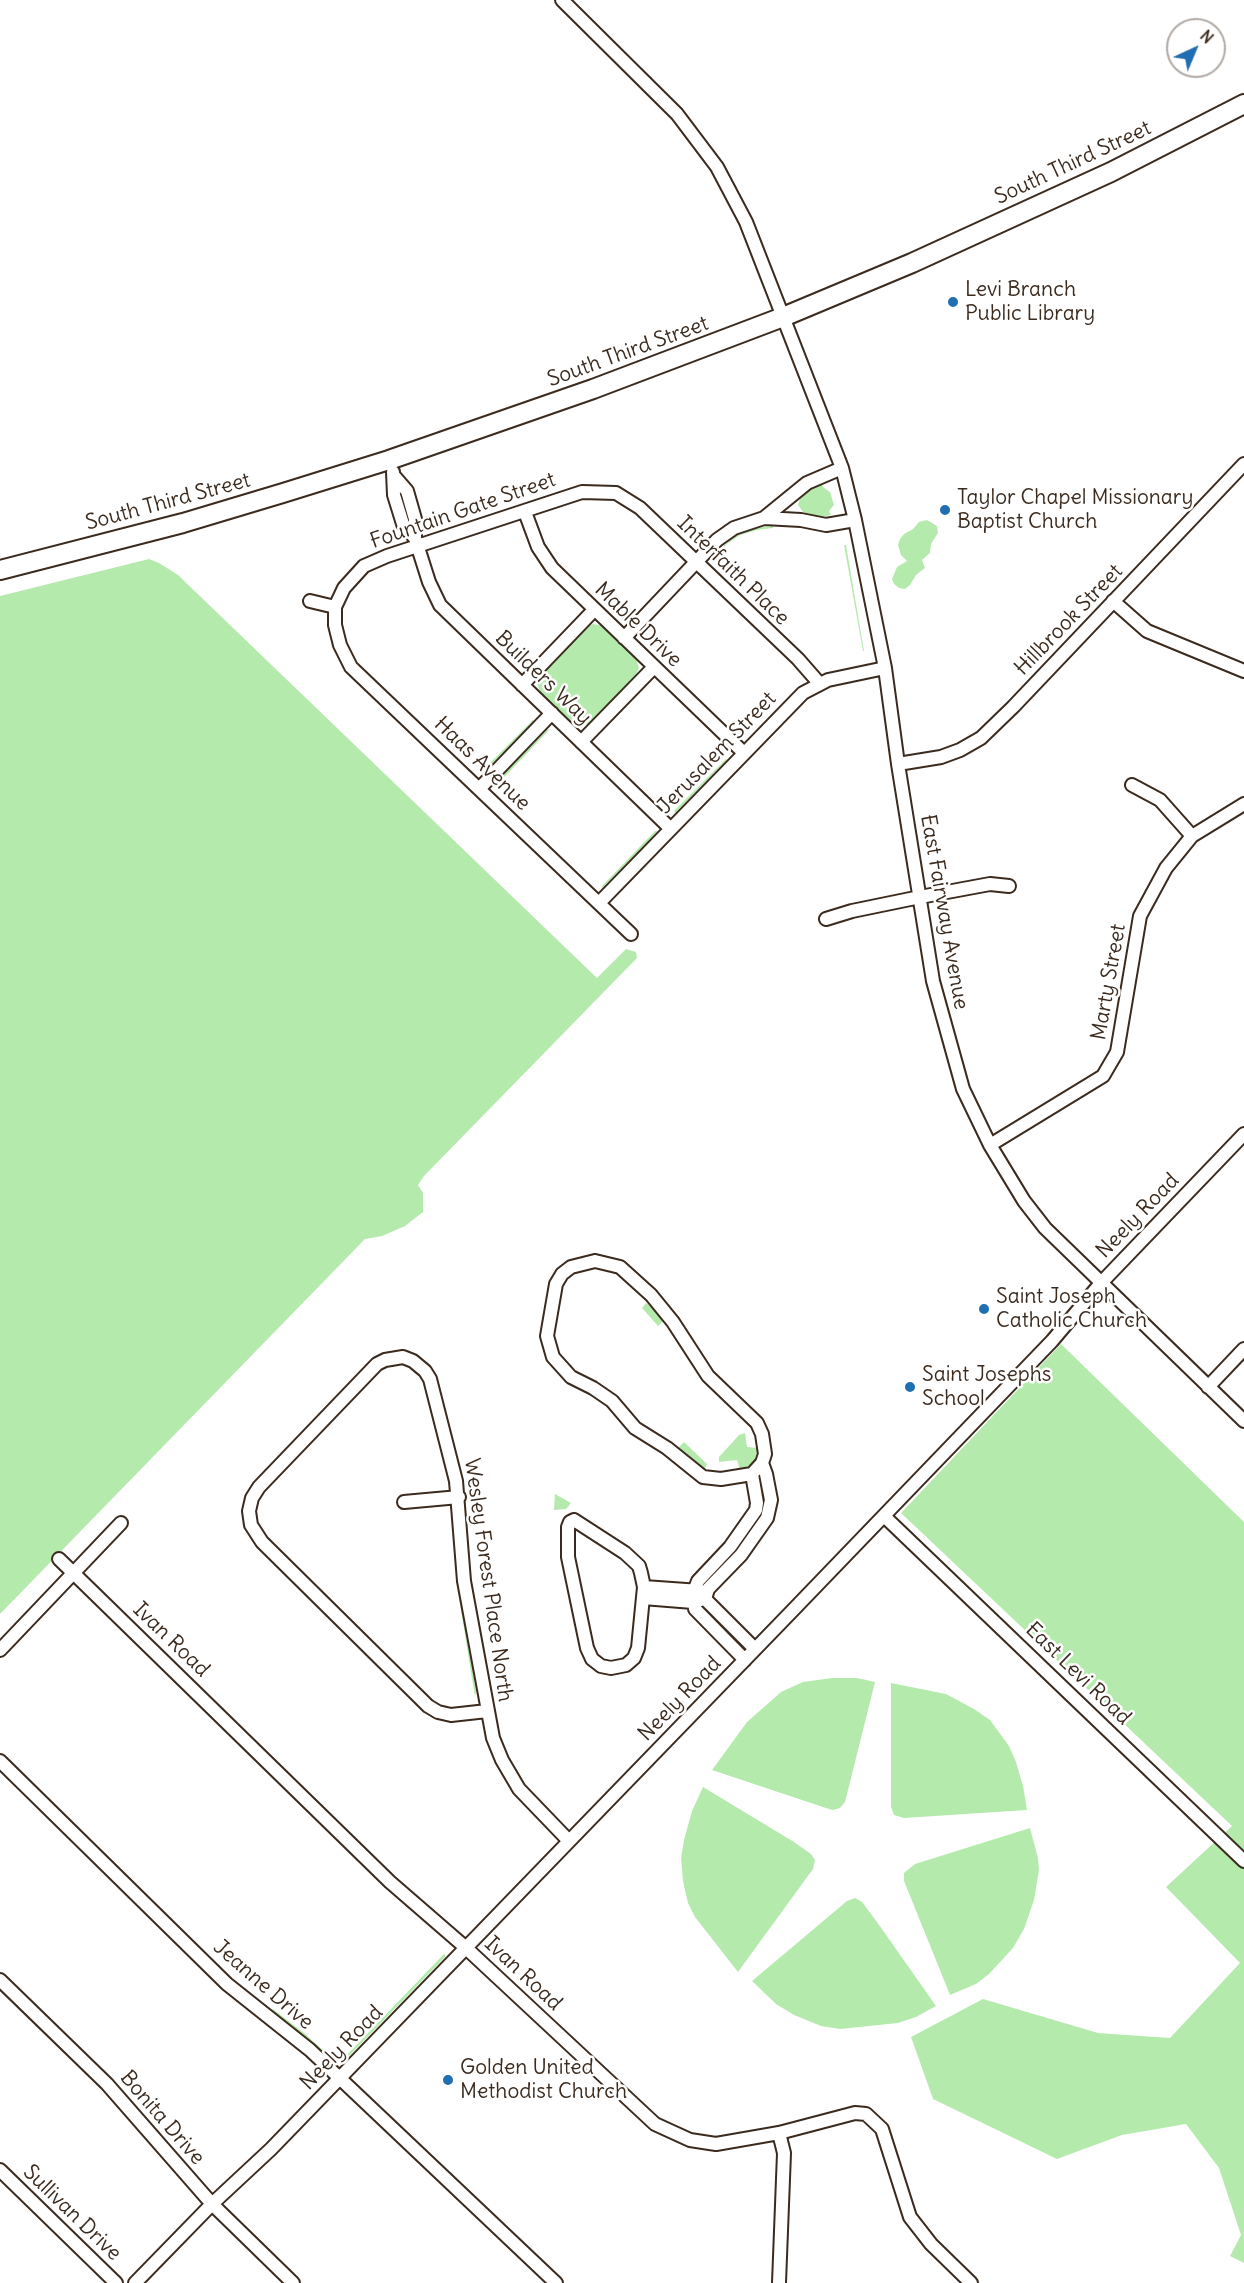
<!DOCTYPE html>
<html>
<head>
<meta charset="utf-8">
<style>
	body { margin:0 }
	#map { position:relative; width:1244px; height:2283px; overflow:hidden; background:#fff; font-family:Delius,sans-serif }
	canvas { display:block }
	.north { position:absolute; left:1166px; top:18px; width:60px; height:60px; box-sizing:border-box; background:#fff; border:2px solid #b1aaa5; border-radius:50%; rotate:44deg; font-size:16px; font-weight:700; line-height:24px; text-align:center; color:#3b2a1e }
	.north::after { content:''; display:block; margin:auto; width:21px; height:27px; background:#1f6fb2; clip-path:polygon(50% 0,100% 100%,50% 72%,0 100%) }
</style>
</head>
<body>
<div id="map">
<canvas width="1244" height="2283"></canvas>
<div class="north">N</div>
</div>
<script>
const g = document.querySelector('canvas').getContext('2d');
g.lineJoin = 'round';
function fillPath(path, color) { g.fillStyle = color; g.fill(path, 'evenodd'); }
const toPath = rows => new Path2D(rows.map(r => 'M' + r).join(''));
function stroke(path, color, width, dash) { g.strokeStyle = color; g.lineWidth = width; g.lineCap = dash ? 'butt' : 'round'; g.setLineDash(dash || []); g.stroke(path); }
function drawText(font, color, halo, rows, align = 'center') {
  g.font = font + ' Delius,sans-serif'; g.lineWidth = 5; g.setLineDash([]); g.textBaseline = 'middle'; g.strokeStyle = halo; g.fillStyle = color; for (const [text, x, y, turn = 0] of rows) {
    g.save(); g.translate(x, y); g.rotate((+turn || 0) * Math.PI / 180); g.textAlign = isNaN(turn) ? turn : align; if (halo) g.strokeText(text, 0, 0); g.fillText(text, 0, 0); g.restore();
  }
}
fillPath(toPath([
	[822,483,823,487,830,492,834,505,829,511,831,515,822,517,803,512,798,505,801,496,816,485],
	[927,520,937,526,938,533,931,544,930,553,922,560,925,568,916,575,910,585,905,589,899,588,894,584,892,579,897,567,907,561,901,555,898,545,900,539,904,534,913,529,919,522],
	[773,526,773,528,757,530,740,535,727,544,717,554,715,553,738,534,755,528],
	[844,545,846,545,864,651,863,651],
	[149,559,159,563,178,575,597,978,626,949,636,952,637,958,424,1176,418,1185,423,1193,423,1212,405,1226,382,1236,365,1239,0,1614,0,596],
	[593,624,603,626,636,658,639,668,636,674,590,723,581,727,574,725,540,692,537,682,540,676,588,626],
	[533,720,533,722,483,773,482,771],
	[548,729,549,730,496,786,495,786,498,780],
	[727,758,726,761,675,813,674,811],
	[655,831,657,831,653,837,602,888,602,886],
	[646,1303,665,1319,658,1326,642,1308],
	[1061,1344,1244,1522,1244,2263,1230,2256,1241,2235,1219,2168,1186,2124,1122,2135,1057,2159,933,2099,911,2037,983,1999,1098,2033,1170,2038,1240,1963,1166,1887,1232,1826,901,1513],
	[745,1433,747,1447,758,1448,754,1463,740,1470,737,1460,719,1462,719,1457,739,1435],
	[684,1442,707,1464,704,1470,702,1470,680,1450,678,1448],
	[555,1494,571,1503,566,1509,554,1510],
	[457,1585,472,1666,476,1691,475,1697],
	[832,1678,857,1678,875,1682,845,1802,840,1808,833,1810,826,1808,712,1770,747,1722,781,1692,803,1682],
	[891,1683,946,1694,974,1709,990,1720,1009,1746,1016,1762,1023,1786,1027,1810,904,1818,894,1815,891,1807],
	[703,1787,794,1842,811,1854,815,1860,813,1869,738,1972,695,1917,688,1903,683,1881,681,1858,684,1840,692,1811],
	[1030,1828,1038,1858,1039,1870,1034,1900,1024,1929,1013,1948,989,1974,976,1984,950,1995,904,1881,904,1873,915,1864],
	[855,1898,862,1902,877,1922,936,2006,916,2017,898,2023,840,2029,821,2026,794,2015,776,2004,752,1981,847,1901],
	[445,1953,445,1957,348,2057,343,2059],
	[273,2009,304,2033,334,2060,327,2057,272,2011]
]), '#b4ebad');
const minor = toPath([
	[562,0,677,114,717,167,746,222,842,468,855,520,885,668,898,764,933,981,963,1089,990,1145,1024,1201,1045,1228,1244,1421],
	[393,472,394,495,403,524,415,538],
	[394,476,407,491,415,519,415,538,429,582,440,605,671,829],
	[525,512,538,547,552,568,744,753],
	[764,518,807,483,842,468],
	[310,601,335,607],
	[1113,601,1147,631,1244,671],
	[624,638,717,540,734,528,764,518,801,520,826,525,855,520],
	[522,685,594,610],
	[581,742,654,667],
	[898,764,941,757,960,750,981,738,1013,707,1244,464],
	[1132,785,1160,800,1192,836],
	[479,789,552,713],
	[599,903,803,693,828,680,885,668],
	[826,919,852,911,920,897,990,884,1009,886],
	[631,934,351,667,340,645,335,625,335,607,344,588,364,566,387,556,582,492,616,493,640,508,798,659,819,683],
	[990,1145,1103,1076,1117,1052,1140,916,1166,868,1192,836,1244,804],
	[595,1261,620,1267,651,1295,673,1322,708,1376,757,1423,762,1434,765,1454,762,1463,752,1474,721,1479,703,1477,667,1448,635,1428,612,1401,593,1388,571,1377,553,1357,547,1336,556,1284,562,1274,571,1267,595,1261],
	[1208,1387,1244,1349],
	[404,1502,459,1497],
	[884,1516,1244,1861],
	[574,1520,625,1553,639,1566,641,1573,644,1587,638,1648,634,1658,626,1665,611,1668,601,1666,592,1659,587,1648,568,1557,568,1527,570,1522,574,1520],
	[59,1559,390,1882,465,1947,655,2124,690,2140,716,2144,779,2133,855,2113,866,2114,882,2129,910,2217,931,2244,971,2283],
	[644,1587,700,1591],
	[643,1598,693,1602,701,1600],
	[755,1649,705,1599,708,1589,741,1555,767,1518,771,1500,766,1474,762,1463],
	[0,1650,121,1523],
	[745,1660,695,1609,693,1594,698,1581,730,1547,756,1510,757,1503,752,1474],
	[487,1711,451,1715,438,1712,428,1706,262,1542,251,1525,249,1511,252,1498,259,1487,377,1364,385,1360,403,1357,413,1361,425,1371,430,1379,456,1481,464,1581,493,1738,502,1760,519,1789,569,1841],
	[0,1761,227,1984,310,2050,556,2283],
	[0,1980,107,2084,212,2204,293,2283],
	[0,2170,116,2283],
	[135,2283,212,2204,271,2149,795,1608,1052,1341,1101,1283,1244,1134],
	[779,2283,784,2153,779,2133]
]);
const highway = toPath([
	[0,570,183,523,283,493,389,460,593,389,783,317,912,263,1111,172,1244,104]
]);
stroke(minor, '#3b2a1e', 16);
stroke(highway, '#3b2a1e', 22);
stroke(minor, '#fff', 12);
stroke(highway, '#fff', 18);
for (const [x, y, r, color] of [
	[953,302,6,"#1f6fb2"],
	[945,510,6,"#1f6fb2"],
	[984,1309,6,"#1f6fb2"],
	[910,1387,6,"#1f6fb2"],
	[448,2080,6,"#1f6fb2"]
]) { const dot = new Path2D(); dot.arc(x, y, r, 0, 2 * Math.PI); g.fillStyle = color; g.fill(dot); stroke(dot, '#fff', 2); }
drawText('21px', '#3b2a1e', '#fff', [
	["South Third Street",1073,163,-25],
	["South Third Street",628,352,-20],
	["South Third Street",168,502,-15],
	["Fountain Gate Street",463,511,-19],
	["Interfaith Place",733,571,44],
	["Hillbrook Street",1069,620,-46],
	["Mable Drive",638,625,44],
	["Builders Way",543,678,44],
	["Jerusalem Street",717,753,-46],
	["Haas Avenue",482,764,44],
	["East Fairway Avenue",944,912,80],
	["Marty Street",1109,982,-80],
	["Neely Road",1138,1216,-46],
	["Wesley Forest Place North",488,1580,82],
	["Ivan Road",171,1640,44],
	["East Levi Road",1078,1674,44],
	["Neely Road",680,1699,-46],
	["Ivan Road",523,1974,43],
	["Jeanne Drive",263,1985,41],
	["Neely Road",342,2048,-46],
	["Bonita Drive",162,2118,49],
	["Sullivan Drive",72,2213,44]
]);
drawText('21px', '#3b2a1e', '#fff', [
	["Levi Branch",965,290],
	["Public Library",965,314],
	["Taylor Chapel Missionary",957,498],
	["Baptist Church",957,522],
	["Saint Joseph",996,1297],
	["Catholic Church",996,1321],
	["Saint Josephs",922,1375],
	["School",922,1399],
	["Golden United",460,2068],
	["Methodist Church",460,2092]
], 'left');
</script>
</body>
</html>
